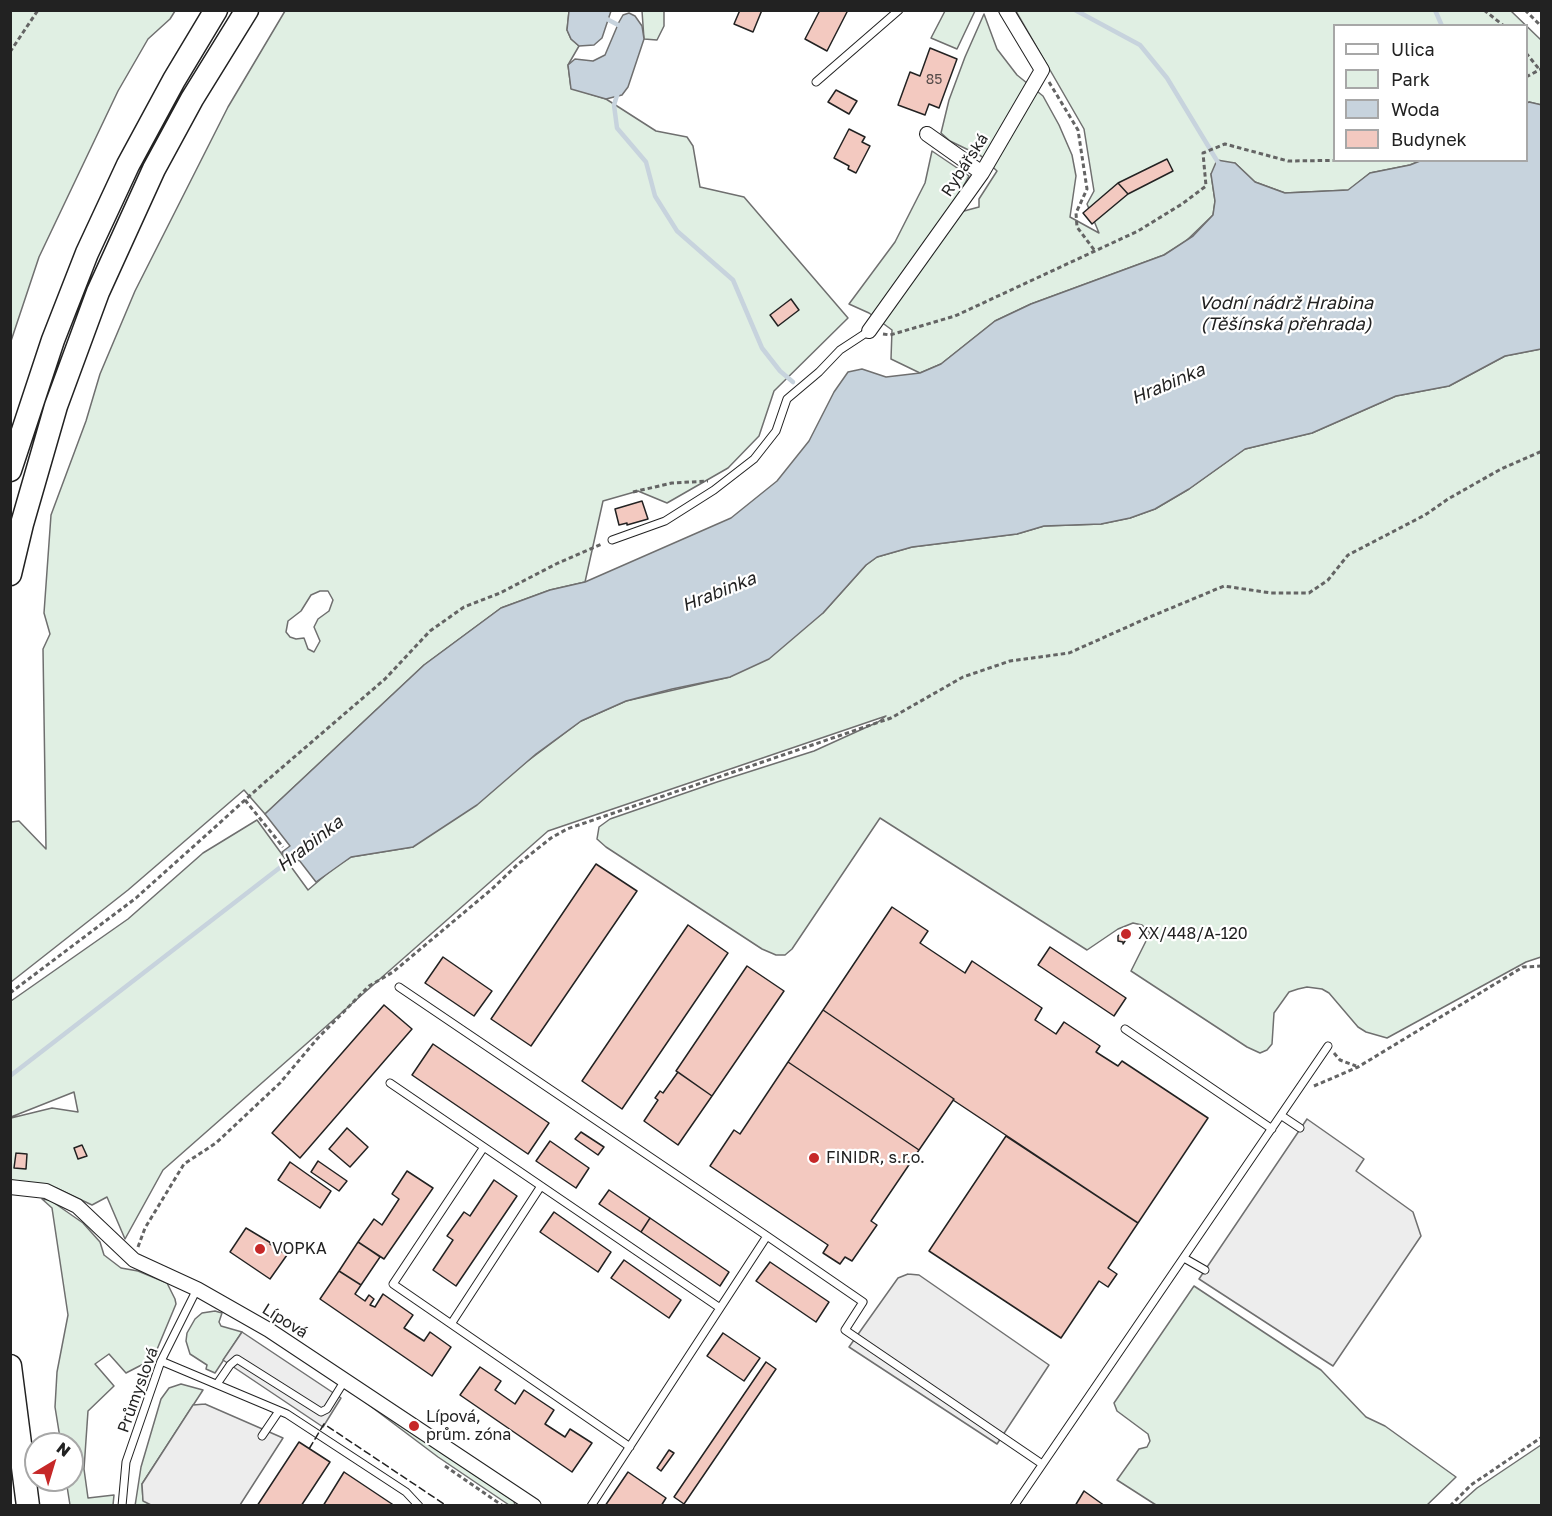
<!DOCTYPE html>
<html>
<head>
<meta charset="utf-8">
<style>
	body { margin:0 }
	#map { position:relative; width:1552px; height:1516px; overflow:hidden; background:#fff; font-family:"Golos Text",sans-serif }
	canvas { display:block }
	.frame { position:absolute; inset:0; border:12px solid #222; pointer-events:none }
	.legend { position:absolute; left:1333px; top:24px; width:195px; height:138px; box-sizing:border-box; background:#fff; border:2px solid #a7a7a7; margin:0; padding:8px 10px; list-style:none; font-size:18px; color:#222 }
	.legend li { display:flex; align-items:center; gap:12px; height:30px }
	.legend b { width:30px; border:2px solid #a7a7a7 }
	.north { position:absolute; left:24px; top:1432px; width:60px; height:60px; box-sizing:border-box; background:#fff; border:2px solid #a7a7a7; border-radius:50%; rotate:38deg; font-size:16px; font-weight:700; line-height:24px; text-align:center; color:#222 }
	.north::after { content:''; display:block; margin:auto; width:21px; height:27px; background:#c62828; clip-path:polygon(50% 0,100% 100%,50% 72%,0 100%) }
</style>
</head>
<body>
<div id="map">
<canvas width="1552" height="1516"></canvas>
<div class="frame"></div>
<ul class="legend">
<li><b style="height:8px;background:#fff"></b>Ulica</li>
<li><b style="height:16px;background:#e0efe3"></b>Park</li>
<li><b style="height:16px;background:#c7d3dd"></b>Woda</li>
<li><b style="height:16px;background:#f3c9c0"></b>Budynek</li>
</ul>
<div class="north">N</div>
</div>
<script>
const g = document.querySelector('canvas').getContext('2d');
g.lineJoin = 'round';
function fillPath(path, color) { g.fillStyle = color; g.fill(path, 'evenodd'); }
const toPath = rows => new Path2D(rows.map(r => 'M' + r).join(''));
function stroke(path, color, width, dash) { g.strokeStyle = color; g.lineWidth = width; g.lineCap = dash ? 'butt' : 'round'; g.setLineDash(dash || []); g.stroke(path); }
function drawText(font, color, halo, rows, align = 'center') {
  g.font = font + ' "Golos Text",sans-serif'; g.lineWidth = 4.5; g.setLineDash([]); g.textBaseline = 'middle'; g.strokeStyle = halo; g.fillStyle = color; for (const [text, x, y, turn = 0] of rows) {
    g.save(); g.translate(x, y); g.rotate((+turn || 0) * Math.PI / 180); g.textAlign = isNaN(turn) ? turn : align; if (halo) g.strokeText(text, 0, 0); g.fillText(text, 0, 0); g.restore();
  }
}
const green = toPath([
	[11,10,175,11,170,19,148,39,118,91,39,257,11,341,11,10],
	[285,11,569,11,567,30,571,39,579,46,568,65,571,88,606,99,656,131,687,137,693,146,700,187,744,197,848,318,774,391,759,436,728,468,667,503,638,491,603,501,585,582,550,590,501,608,424,665,265,814,244,790,128,890,11,982,11,822,19,821,46,849,43,649,50,634,44,613,51,515,86,421,100,374,135,291,228,107,285,11],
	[320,591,328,591,333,600,329,611,318,619,314,627,320,641,314,652,308,649,304,638,296,639,290,637,286,632,288,621,301,611,311,595,320,591],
	[642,11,664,11,664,26,657,40,644,39,642,11],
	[945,11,975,11,957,49,931,38,945,11],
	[1016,11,1511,11,1541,40,1541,105,1529,102,1527,104,1526,26,1334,26,1334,160,1420,161,1410,165,1370,173,1349,190,1285,193,1255,182,1235,163,1211,174,1215,201,1213,215,1185,242,1164,255,1031,304,995,321,941,364,920,373,891,359,892,330,869,313,849,304,895,242,925,183,932,151,969,176,955,201,964,211,979,207,979,199,997,171,981,156,950,141,941,133,949,100,965,57,984,14,997,49,1017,75,1043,96,1059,125,1072,155,1076,176,1070,217,1099,233,1087,204,1094,191,1084,129,1016,11],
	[1541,349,1541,957,1526,962,1387,1038,1366,1032,1358,1027,1329,993,1322,989,1307,987,1298,989,1289,992,1274,1013,1272,1044,1267,1050,1260,1053,1247,1047,1131,971,1150,933,1142,925,1133,923,1118,929,1087,950,880,818,792,949,785,955,776,955,762,949,606,847,597,839,599,827,610,819,717,782,814,751,878,722,886,716,548,831,163,1170,125,1239,107,1197,92,1205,56,1188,11,1182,11,1118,52,1108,78,1112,74,1092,11,1117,11,1001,128,919,203,853,257,820,308,890,335,867,351,857,413,847,581,721,626,701,730,677,823,613,866,565,877,557,912,547,1017,534,1044,526,1101,524,1130,518,1155,509,1189,489,1245,449,1312,433,1396,396,1449,386,1505,356,1541,349],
	[42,1199,50,1200,83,1223,100,1242,104,1255,121,1268,138,1271,167,1283,175,1299,176,1304,153,1359,126,1373,109,1354,95,1364,114,1386,88,1411,84,1469,88,1498,114,1495,113,1505,70,1505,66,1480,72,1480,72,1444,61,1444,55,1407,57,1372,68,1315,52,1208,42,1199],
	[1194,1286,1321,1370,1366,1417,1385,1426,1456,1477,1426,1506,1156,1505,1117,1480,1139,1449,1147,1447,1150,1441,1148,1434,1117,1411,1114,1403,1194,1286],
	[215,1311,222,1313,219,1322,221,1326,242,1332,215,1373,206,1369,207,1365,190,1354,186,1341,187,1333,195,1319,202,1313,215,1311],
	[181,1384,203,1390,142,1484,143,1500,151,1505,135,1506,141,1467,161,1399,169,1388,181,1384],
	[361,1399,514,1501,515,1505,509,1505,438,1457,361,1399],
	[1541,1445,1541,1505,1458,1505,1477,1488,1541,1445]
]);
fillPath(green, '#e0efe3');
stroke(green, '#6f6f6f', 1.5);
const parking = toPath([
	[1307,1119,1364,1159,1356,1171,1413,1212,1421,1236,1333,1366,1199,1279,1307,1119],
	[908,1274,919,1275,1049,1365,997,1444,849,1347,898,1278,908,1274],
	[242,1332,341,1398,323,1427,223,1360,242,1332],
	[205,1404,283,1438,240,1505,151,1505,143,1501,142,1484,193,1405,205,1404]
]);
fillPath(parking, '#ededed');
stroke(parking, '#6f6f6f', 1.5);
const water = toPath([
	[569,11,611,11,602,38,594,45,579,46,571,39,567,30,569,11],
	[629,13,635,16,642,26,644,39,628,87,622,95,606,99,571,89,568,65,575,59,593,61,605,55,619,22,623,15,629,13],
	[1529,102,1542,105,1541,349,1505,356,1449,386,1396,396,1312,433,1245,449,1189,489,1155,509,1130,518,1101,524,1044,526,1017,534,912,547,877,557,866,565,823,613,769,659,730,677,672,689,626,701,581,721,536,754,477,805,413,847,351,857,316,882,299,860,291,865,282,852,290,846,265,814,424,665,501,608,550,590,585,582,731,518,777,481,809,441,834,392,848,372,862,369,886,377,920,373,941,364,995,321,1031,304,1164,255,1193,236,1213,215,1215,201,1211,174,1217,160,1235,163,1255,182,1285,193,1348,190,1370,173,1410,165,1420,161,1526,160,1526,104,1529,102]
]);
fillPath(water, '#c7d3dd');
stroke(water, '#6f6f6f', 1.5);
stroke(toPath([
	[1075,10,1140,45,1167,78,1210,149],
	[1435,10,1442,26],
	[603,17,622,27],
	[618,92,614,105,617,128,646,162,655,196,677,231,733,280,762,348,780,371,793,382],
	[1211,151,1219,164],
	[10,1076,291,859]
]), '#c7d3dd', 4.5);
const building = toPath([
	[740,10,762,10,753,32,734,24,740,10],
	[820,10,848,10,827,51,805,39,820,10],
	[930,48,957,59,939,108,929,104,925,115,898,105,910,72,920,76,930,48],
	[836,90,857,101,849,114,828,102,836,90],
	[849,129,865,137,862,142,870,146,856,173,848,169,849,166,834,158,849,129],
	[1167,159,1173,171,1128,194,1118,183,1167,159],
	[1118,183,1128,194,1092,224,1083,213,1118,183],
	[791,299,799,310,778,326,770,315,791,299],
	[642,501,648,519,627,525,627,523,619,525,615,509,642,501],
	[596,864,637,891,531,1046,491,1019,596,864],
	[892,907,928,931,920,943,965,973,972,961,1042,1008,1035,1020,1056,1034,1064,1022,1100,1046,1096,1052,1118,1066,1122,1061,1208,1118,1138,1223,953,1100,954,1099,823,1010,892,907],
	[688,925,728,953,622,1109,582,1081,688,925],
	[1126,929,1132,934,1129,935,1123,944,1123,942,1118,941,1118,936,1126,929],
	[1050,947,1126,998,1114,1016,1038,965,1050,947],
	[443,957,492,991,474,1016,425,983,443,957],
	[747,966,784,991,712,1096,676,1071,747,966],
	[384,1005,412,1029,300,1158,272,1133,384,1005],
	[823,1010,954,1099,919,1150,788,1062,823,1010],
	[433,1044,549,1123,528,1154,412,1075,433,1044],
	[788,1062,919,1150,871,1221,877,1225,852,1261,845,1257,840,1264,823,1253,828,1245,710,1166,734,1130,740,1134,788,1062],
	[678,1072,712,1096,678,1145,644,1121,658,1100,655,1098,660,1091,663,1093,678,1072],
	[347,1128,368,1147,350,1167,329,1149,347,1128],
	[581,1132,604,1147,598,1155,575,1139,581,1132],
	[1006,1136,1138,1223,1108,1268,1117,1274,1108,1287,1099,1281,1061,1338,929,1251,1006,1136],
	[550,1141,589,1168,576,1188,536,1161,550,1141],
	[82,1145,87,1156,78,1159,74,1148,82,1145],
	[16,1153,27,1154,26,1169,14,1168,16,1153],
	[318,1161,347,1181,339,1191,311,1172,318,1161],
	[290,1162,331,1191,320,1208,278,1180,290,1162],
	[407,1171,433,1188,384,1259,358,1242,374,1219,382,1225,399,1199,392,1194,407,1171],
	[494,1180,517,1196,456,1286,433,1270,453,1240,447,1236,464,1212,470,1216,494,1180],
	[609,1190,650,1218,641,1232,599,1204,609,1190],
	[554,1212,611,1252,598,1272,540,1232,554,1212],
	[650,1218,729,1272,720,1286,641,1232,650,1218],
	[246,1228,271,1243,270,1244,287,1255,270,1279,230,1252,246,1228],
	[358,1242,380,1257,361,1285,339,1271,358,1242],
	[624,1260,681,1300,669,1318,611,1278,624,1260],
	[770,1262,829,1302,816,1322,756,1281,770,1262],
	[339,1271,361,1285,355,1294,365,1301,369,1295,374,1299,370,1305,375,1307,383,1294,413,1315,404,1328,424,1341,430,1332,451,1347,432,1376,320,1299,339,1271],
	[723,1333,760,1358,744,1381,707,1356,723,1333],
	[766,1362,776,1369,684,1504,674,1497,766,1362],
	[480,1367,501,1381,495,1390,515,1404,524,1390,554,1410,545,1424,565,1437,570,1429,592,1443,572,1472,460,1395,480,1367],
	[299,1442,330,1462,301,1506,257,1506,299,1442],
	[669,1450,674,1453,661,1471,657,1468,669,1450],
	[344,1472,395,1506,323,1506,344,1472],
	[628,1472,666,1498,661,1506,605,1506,628,1472],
	[1084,1491,1105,1506,1075,1506,1084,1491]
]);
fillPath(building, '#f3c9c0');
stroke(building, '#222', 1.5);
const service = toPath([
	[816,82,899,10],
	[612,540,665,521,714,490,754,459,776,431,787,399,819,372,840,350,869,331],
	[399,987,767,1236,591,1506],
	[1125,1029,1272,1129],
	[390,1083,720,1308],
	[1282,1116,1300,1128],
	[484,1147,393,1284,630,1447],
	[767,1236,863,1302,845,1330,1042,1464],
	[1184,1258,1205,1270],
	[451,1324,541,1186],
	[161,1361,287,1414,406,1492,419,1506],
	[217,1384,230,1365,237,1359,321,1412,327,1409,345,1380],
	[262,1436,279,1411],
	[122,1506,126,1462,161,1361,197,1289],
	[1014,1506,1328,1046]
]);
const minor = toPath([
	[927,134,982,173],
	[869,331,982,173,1042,70,1006,10],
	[10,1187,46,1191,77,1206,134,1260,197,1289,269,1330,534,1506]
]);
const trunk = toPath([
	[10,470,53,340,87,253,128,165,174,80,216,10],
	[10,574,22,524,56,406,98,292,154,169,192,99,247,10],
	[10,1366,28,1506]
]);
stroke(service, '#222', 9);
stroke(minor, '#222', 16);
stroke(trunk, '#222', 25);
stroke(toPath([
	[1484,10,1504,26],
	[1525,10,1542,27],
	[10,52,38,10],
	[1526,53,1539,69],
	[1526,77,1541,69],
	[1049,82,1078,130,1087,189,1076,213,1077,227,1095,251],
	[883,334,890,335,955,316,1138,231,1182,204,1206,186,1203,153,1225,144,1288,161,1363,160],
	[633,492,672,483,708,481],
	[245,800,283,847],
	[10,993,136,898,264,783,385,679,430,631,464,607,500,593,558,563,602,544],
	[1334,1053,1340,1060,1356,1066],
	[1314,1086,1358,1067,1523,967,1542,966],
	[138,1247,145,1228,184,1164,216,1143,280,1083,317,1039,369,986,393,972,492,889,517,865,551,838,567,829,891,718,963,677,1010,661,1069,653,1145,619,1224,586,1271,593,1309,593,1328,580,1348,555,1425,515,1448,499,1501,469,1542,451],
	[445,1466,503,1506],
	[1450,1506,1471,1485,1542,1437]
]), '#646464', 3, [4.5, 3]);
stroke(service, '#fff', 7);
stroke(minor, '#fff', 14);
stroke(trunk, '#fff', 22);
stroke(toPath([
	[309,1449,324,1424,447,1506]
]), '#222', 1.5, [8, 3]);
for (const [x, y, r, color] of [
	[1126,934,6,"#c62828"],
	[814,1158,6,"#c62828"],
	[260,1249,6,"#c62828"],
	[414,1426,6,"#c62828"]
]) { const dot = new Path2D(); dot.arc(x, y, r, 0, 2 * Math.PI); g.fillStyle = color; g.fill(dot); stroke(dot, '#fff', 2); }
drawText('14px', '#564c4a', null, [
	["85",934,80]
]);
drawText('16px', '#222', '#fff', [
	["Rybářská",965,165,-57],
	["Lípová",285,1321,32],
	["Průmyslová",138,1390,-70]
]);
drawText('16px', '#222', '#fff', [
	["XX/448/A-120",1138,934],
	["FINIDR, s.r.o.",826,1158],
	["VOPKA",272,1249],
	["Lípová,",426,1417],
	["prům. zóna",426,1435]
], 'left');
drawText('italic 18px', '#222', '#fff', [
	["Vodní nádrž Hrabina",1286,303],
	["(Těšínská přehrada)",1286,324],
	["Hrabinka",1168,384,-23],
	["Hrabinka",719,592,-22],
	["Hrabinka",310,844,-38]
]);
</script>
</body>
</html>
